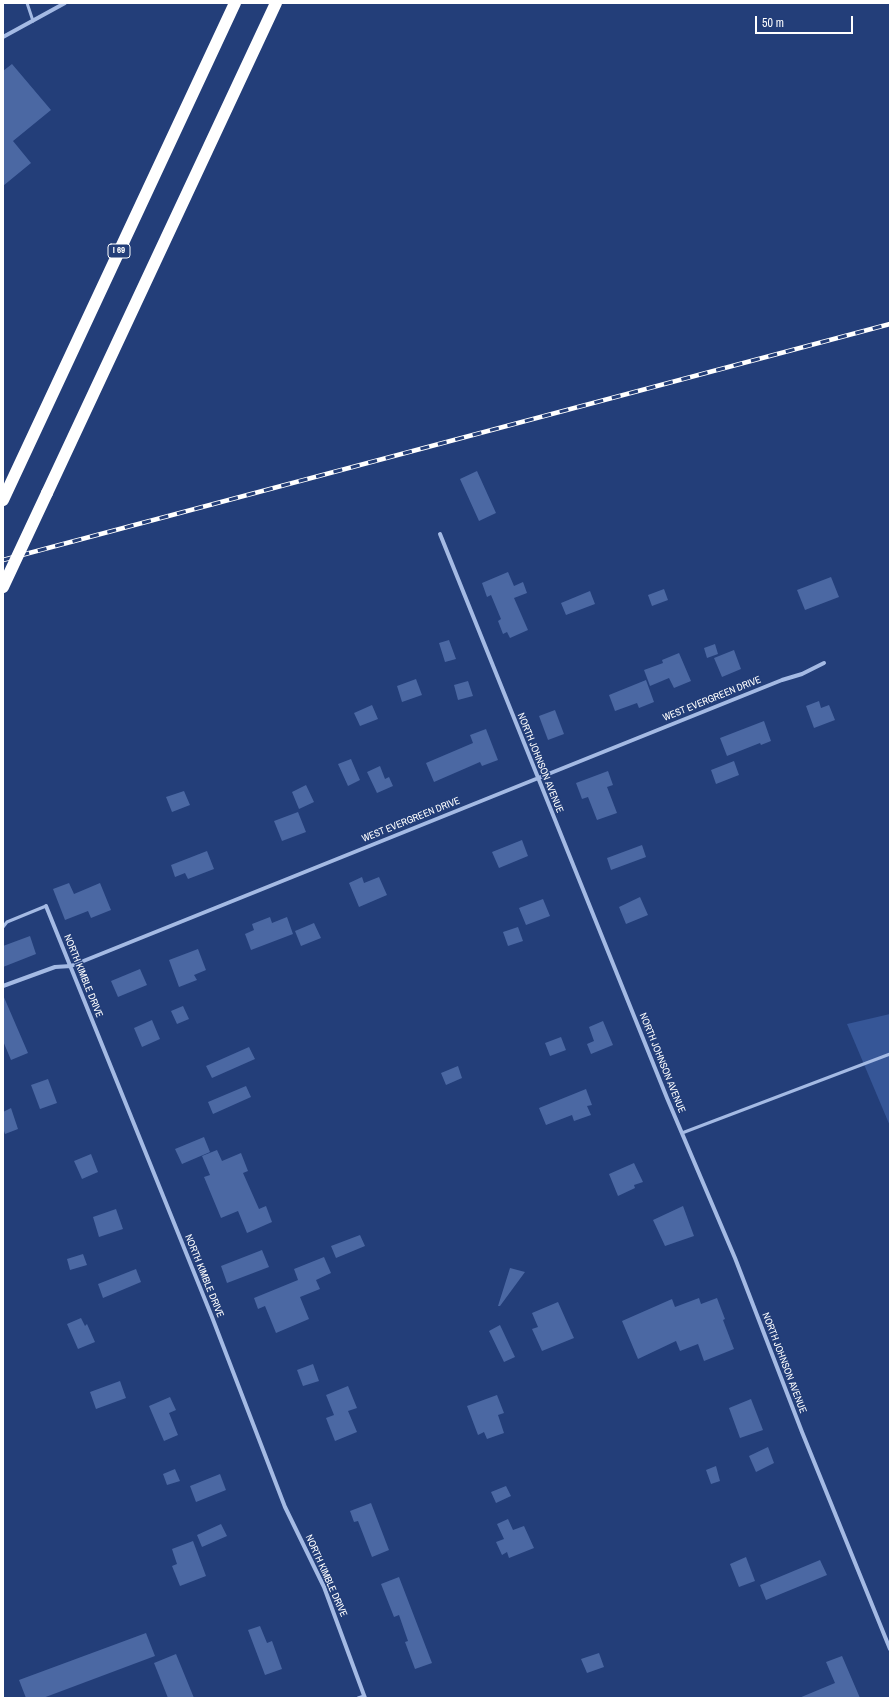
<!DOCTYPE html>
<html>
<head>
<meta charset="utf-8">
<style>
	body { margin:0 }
	#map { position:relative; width:893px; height:1701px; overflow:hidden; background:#233e79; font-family:"Archivo Narrow",sans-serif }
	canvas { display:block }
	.frame { position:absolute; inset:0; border:4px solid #fff; pointer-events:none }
	.scale { position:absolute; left:755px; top:16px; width:98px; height:18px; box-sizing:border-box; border:2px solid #fff; border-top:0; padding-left:5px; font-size:12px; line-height:14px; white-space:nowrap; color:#fff; -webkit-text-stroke:3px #233e79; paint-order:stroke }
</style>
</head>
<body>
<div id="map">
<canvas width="893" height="1701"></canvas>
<div class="frame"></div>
<div class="scale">50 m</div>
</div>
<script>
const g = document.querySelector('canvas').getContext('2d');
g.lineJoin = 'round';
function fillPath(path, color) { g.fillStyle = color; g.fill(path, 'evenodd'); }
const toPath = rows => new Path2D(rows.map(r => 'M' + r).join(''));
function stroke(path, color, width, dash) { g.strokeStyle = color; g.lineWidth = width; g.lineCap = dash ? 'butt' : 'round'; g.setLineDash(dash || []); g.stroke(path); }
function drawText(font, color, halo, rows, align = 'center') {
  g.font = font + ' "Archivo Narrow",sans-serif'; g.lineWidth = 3; g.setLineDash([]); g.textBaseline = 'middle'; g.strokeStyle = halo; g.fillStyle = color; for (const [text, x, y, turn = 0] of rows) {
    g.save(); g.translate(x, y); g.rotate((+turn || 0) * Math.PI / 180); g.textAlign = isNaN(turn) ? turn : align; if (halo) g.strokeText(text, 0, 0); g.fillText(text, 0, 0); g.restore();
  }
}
fillPath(toPath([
	[890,1014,890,1126,847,1024]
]), '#365697');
fillPath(toPath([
	[12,64,51,110,13,141,31,163,3,186,3,71],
	[477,471,496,513,479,521,460,479],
	[508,572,514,586,523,582,527,593,514,598,528,630,510,638,507,632,503,634,498,621,501,619,491,595,487,597,482,583],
	[831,577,839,597,805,610,797,590],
	[664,589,668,600,652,606,648,595],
	[590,591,595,604,566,615,561,603],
	[449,640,456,659,445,662,439,643],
	[715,644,718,654,707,658,704,648],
	[734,650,741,669,722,677,714,658],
	[679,653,691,681,674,688,669,678,650,686,644,670,663,663,662,660],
	[416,679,422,695,402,702,397,686],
	[646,680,654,702,639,708,637,703,615,711,609,695],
	[468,681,473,696,458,700,454,685],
	[819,701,821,708,829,705,835,720,814,728,806,706],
	[372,705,378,719,360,726,354,713],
	[555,710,564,734,548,740,539,716],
	[764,721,771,741,761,745,760,743,727,756,720,738],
	[486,729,498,760,482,766,480,762,434,782,426,763,473,743,470,735],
	[351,759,360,780,348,786,338,764],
	[734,761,739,775,716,784,711,770],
	[380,766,385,779,389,777,393,786,377,793,367,772],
	[608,771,613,785,607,787,617,813,597,820,588,797,582,799,576,783],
	[306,785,314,802,299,809,292,792],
	[184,791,190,805,172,812,166,797],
	[298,812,306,832,282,841,274,821],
	[522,840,528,856,499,868,492,852],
	[642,845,646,857,611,870,607,858],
	[207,851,214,869,188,879,185,873,175,877,171,865],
	[362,877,364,883,379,877,387,895,359,907,349,883],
	[69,883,74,894,100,883,111,910,91,918,88,911,65,920,53,889],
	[640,897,648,915,626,924,619,907],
	[543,899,550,916,526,925,519,908],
	[270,917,272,923,287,917,293,934,251,950,245,934,254,930,252,924],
	[314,923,321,938,301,946,295,931],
	[518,927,523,941,508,946,503,932],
	[30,936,36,954,3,967,3,946],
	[198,949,206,970,194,975,197,980,179,987,169,960],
	[140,969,147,985,118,997,111,981],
	[3,995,28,1053,11,1060,3,1041],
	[183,1006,189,1019,177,1024,171,1011],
	[152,1020,160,1039,142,1047,134,1028],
	[603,1021,613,1045,591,1054,587,1044,594,1041,589,1027],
	[561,1037,566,1050,550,1056,545,1043],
	[249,1047,255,1059,212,1078,206,1066],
	[458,1066,462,1078,446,1085,441,1073],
	[48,1079,57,1103,40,1109,31,1085],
	[246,1086,251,1097,213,1114,208,1102],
	[586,1089,592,1105,587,1106,591,1115,574,1121,572,1115,546,1125,539,1108],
	[11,1108,18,1129,5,1134,3,1128,3,1112],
	[204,1137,210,1152,182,1164,175,1149],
	[217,1150,222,1161,241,1153,248,1171,243,1173,259,1209,266,1206,272,1222,247,1233,238,1211,221,1218,204,1177,210,1175,202,1156],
	[91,1154,98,1172,82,1179,74,1161],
	[634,1163,643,1182,634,1185,635,1188,618,1196,609,1174],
	[683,1206,694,1236,665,1246,653,1220],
	[116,1209,123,1229,99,1237,93,1217],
	[360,1235,365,1246,336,1258,331,1246],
	[262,1250,269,1267,227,1283,221,1266],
	[83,1254,87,1265,70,1270,67,1259],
	[324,1257,331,1273,316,1280,320,1289,300,1297,309,1319,276,1333,265,1306,258,1309,254,1298,298,1280,294,1269],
	[510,1268,525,1272,500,1306,498,1306],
	[136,1269,141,1282,103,1298,98,1284],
	[699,1298,701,1304,717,1298,725,1319,723,1320,734,1349,704,1361,698,1344,680,1351,676,1341,638,1359,622,1321,672,1299,675,1307],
	[558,1302,574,1338,542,1351,532,1329,538,1327,532,1313],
	[81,1318,85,1326,87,1324,95,1342,78,1349,67,1324],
	[500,1325,515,1357,504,1362,489,1331],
	[313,1364,319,1381,303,1386,297,1370],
	[120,1381,126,1398,96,1409,90,1392],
	[348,1386,357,1408,348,1411,357,1432,335,1441,326,1418,334,1415,326,1395],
	[497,1395,504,1413,498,1415,504,1433,487,1439,484,1432,478,1435,467,1406],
	[170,1397,176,1410,169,1413,178,1435,164,1441,149,1406],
	[751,1399,763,1430,740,1438,729,1408],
	[768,1447,774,1463,756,1472,749,1456],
	[716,1466,720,1481,711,1484,706,1470],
	[175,1469,180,1481,167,1485,163,1474],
	[220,1474,226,1490,196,1502,190,1486],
	[506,1486,511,1496,496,1503,491,1492],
	[371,1503,389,1550,372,1557,358,1521,354,1522,350,1511],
	[508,1519,513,1530,524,1526,534,1548,509,1558,507,1552,502,1555,496,1542,504,1539,497,1524],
	[221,1524,227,1536,202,1547,197,1535],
	[193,1541,206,1576,180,1586,172,1566,177,1564,172,1549],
	[746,1557,755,1581,739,1587,730,1564],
	[820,1560,827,1575,766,1600,760,1585],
	[399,1577,432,1663,415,1669,405,1642,408,1641,399,1615,394,1617,381,1584],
	[260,1626,267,1643,272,1641,282,1669,265,1675,248,1630],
	[146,1633,155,1656,43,1698,26,1698,19,1680],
	[599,1653,604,1667,587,1673,581,1659],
	[176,1654,194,1698,168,1698,154,1663],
	[842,1656,860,1698,799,1698,835,1683,826,1662]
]), '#4b68a3');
stroke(toPath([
	[27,3,33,21],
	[3,927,7,922,46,906],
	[682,1133,890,1054],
	[358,1698,364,1696]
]), '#a4bae4', 3);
stroke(toPath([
	[3,37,65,3],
	[440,534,667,1098,735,1258,802,1432,890,1649],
	[46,906,212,1317,285,1507,324,1587,365,1698],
	[3,986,55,967,71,966,782,680,802,674,824,663]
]), '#a4bae4', 4);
stroke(toPath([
	[47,493,276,3],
	[3,500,235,3]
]), '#fff', 12);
const rail = toPath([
	[3,560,890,324]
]);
stroke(rail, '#fff', 4.5);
stroke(rail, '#233e79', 3, [9]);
stroke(toPath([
	[3,587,47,493]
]), '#fff', 12);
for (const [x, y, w] of [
	[119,251,22]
]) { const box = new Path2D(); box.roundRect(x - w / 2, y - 7, w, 14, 3); g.fillStyle = '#233e79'; g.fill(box); stroke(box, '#fff', 1); }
drawText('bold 9px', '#fff', null, [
	["I 69",119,251]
]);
drawText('10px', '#fff', '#233e79', [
	["WEST EVERGREEN DRIVE",712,699,-22],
	["NORTH JOHNSON AVENUE",540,763,68],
	["WEST EVERGREEN DRIVE",411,820,-22],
	["NORTH KIMBLE DRIVE",83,976,68],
	["NORTH JOHNSON AVENUE",662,1063,68],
	["NORTH KIMBLE DRIVE",204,1276,68],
	["NORTH JOHNSON AVENUE",784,1363,69],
	["NORTH KIMBLE DRIVE",326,1576,66]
]);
</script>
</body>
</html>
